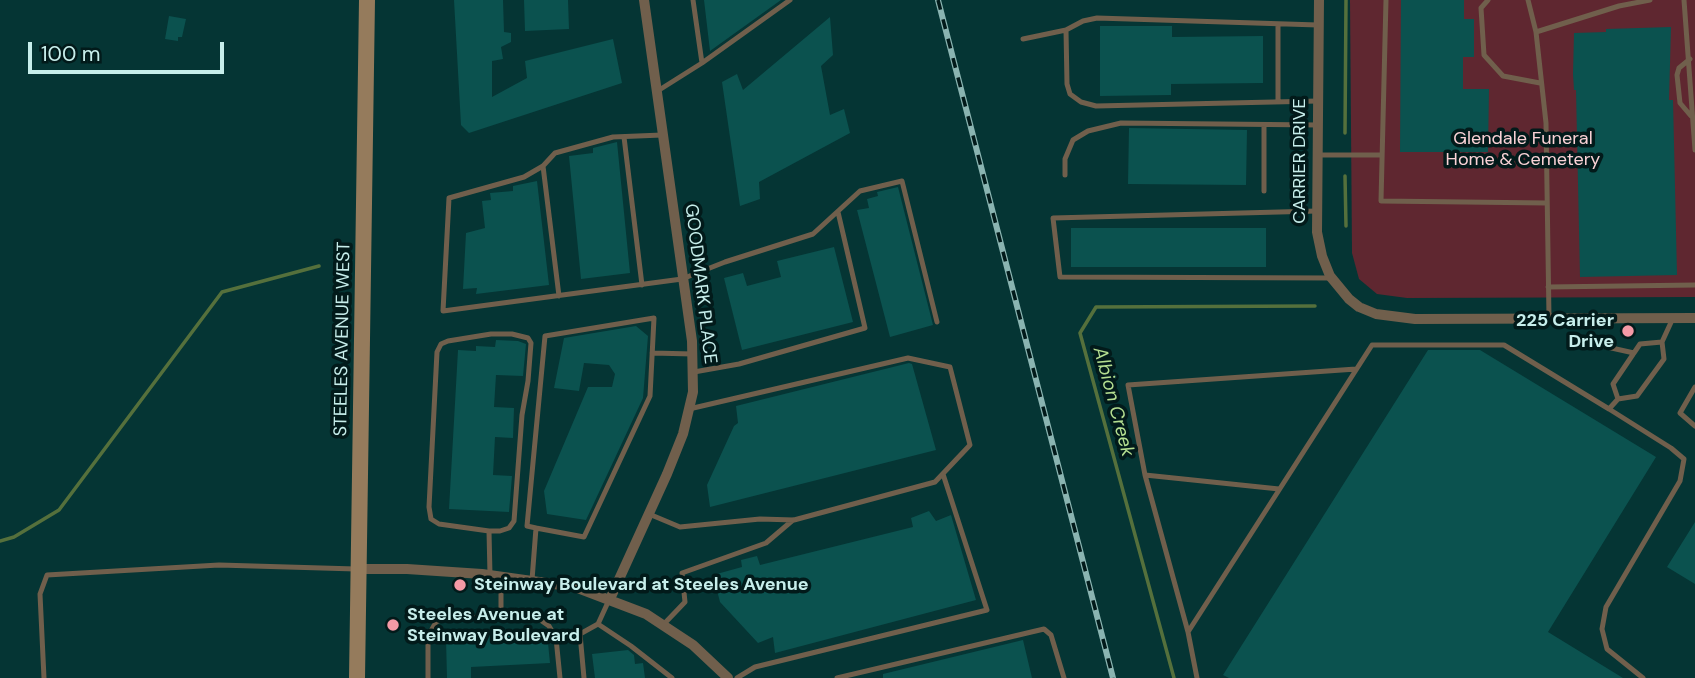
<!DOCTYPE html>
<html>
<head>
<meta charset="utf-8">
<style>
	body { margin:0 }
	#map { position:relative; width:1695px; height:678px; overflow:hidden; background:#053534; font-family:"DM Sans",sans-serif }
	canvas { display:block }
	.scale { position:absolute; left:28px; top:42px; width:196px; height:32px; box-sizing:border-box; border:4px solid #c7eeeb; border-top:0; padding-left:9px; font-size:21px; line-height:24px; white-space:nowrap; color:#c7eeeb; -webkit-text-stroke:5px #021a1a; paint-order:stroke }
</style>
</head>
<body>
<div id="map">
<canvas width="1695" height="678"></canvas>
<div class="scale">100 m</div>
</div>
<script>
const g = document.querySelector('canvas').getContext('2d');
g.lineJoin = 'round';
function fillPath(path, color) { g.fillStyle = color; g.fill(path, 'evenodd'); }
const toPath = rows => new Path2D(rows.map(r => 'M' + r).join(''));
function stroke(path, color, width, dash) { g.strokeStyle = color; g.lineWidth = width; g.lineCap = dash ? 'butt' : 'round'; g.setLineDash(dash || []); g.stroke(path); }
function drawText(font, color, halo, rows, align = 'center') {
  g.font = font + ' "DM Sans",sans-serif'; g.lineWidth = 7; g.setLineDash([]); g.textBaseline = 'middle'; g.strokeStyle = halo; g.fillStyle = color; for (const [text, x, y, turn = 0] of rows) {
    g.save(); g.translate(x, y); g.rotate((+turn || 0) * Math.PI / 180); g.textAlign = isNaN(turn) ? turn : align; if (halo) g.strokeText(text, 0, 0); g.fillText(text, 0, 0); g.restore();
  }
}
fillPath(toPath([
	[1350,0,1695,0,1695,297,1407,298,1377,294,1359,279,1352,253]
]), '#5f2730');
stroke(toPath([
	[1345,133,1346,0],
	[1345,176,1346,226],
	[0,541,14,537,59,510,222,292,319,266],
	[1174,678,1080,333,1096,307,1315,306]
]), '#55703c', 3.5);
fillPath(toPath([
	[454,0,503,0,504,32,511,33,511,42,501,47,503,59,492,61,492,97,527,78,525,61,613,39,622,83,469,133,461,125],
	[524,0,568,0,569,29,525,31],
	[704,0,781,0,710,51],
	[1401,0,1464,0,1464,19,1474,19,1474,57,1463,57,1463,89,1489,89,1488,152,1400,152],
	[169,16,186,19,182,37,178,37,178,41,165,39],
	[830,17,833,55,821,66,830,115,844,109,850,133,759,182,760,199,740,206,722,82,737,74,743,90],
	[1100,26,1172,26,1172,37,1263,36,1263,83,1171,84,1171,95,1100,96],
	[1671,27,1669,100,1673,100,1677,275,1580,277,1576,90,1574,90,1573,74,1574,33,1606,32,1606,29],
	[1129,128,1247,130,1246,185,1128,184],
	[617,142,630,273,581,279,569,156,593,153,593,148],
	[537,181,549,285,476,294,477,288,463,289,466,233,485,228,482,201,491,200,490,193,513,191,513,186],
	[898,187,933,325,890,337,857,210,869,208,867,199,878,196,877,192],
	[1071,228,1266,228,1266,267,1071,267],
	[834,247,853,322,742,350,724,278,743,273,747,286,781,277,777,261],
	[636,326,648,336,643,398,586,520,547,514,544,491,588,387,612,387,615,374,609,365,584,363,579,391,554,388,564,338],
	[496,340,518,341,526,344,523,376,496,375,494,407,514,408,513,438,495,437,493,475,512,476,509,512,449,509,458,350,476,351,476,346,495,347],
	[1428,350,1480,350,1656,457,1548,632,1623,678,1229,678,1223,675],
	[909,363,912,364,936,450,710,507,707,485,734,426,738,423,736,406],
	[929,511,936,521,951,515,976,600,775,653,773,637,758,643,720,602,713,575,742,567,741,560,757,556,760,565,913,527,911,518],
	[1695,522,1695,584,1667,567],
	[454,629,544,629,547,633,550,663,471,667,471,678,447,678,446,639],
	[1023,640,1032,678,883,678,883,674],
	[628,650,634,655,635,664,643,663,645,678,595,678,592,654]
]), '#0b524f');
stroke(toPath([
	[693,0,702,63],
	[1386,0,1381,201,1547,203],
	[1488,0,1481,8,1484,55,1503,76,1540,83],
	[1528,0,1536,32,1546,123,1549,317],
	[1684,0,1695,150],
	[1278,24,1278,102],
	[1536,32,1619,6,1650,0],
	[1023,39,1066,30],
	[1690,59,1679,68,1677,75,1680,103,1691,116],
	[656,92,702,63,790,0],
	[1318,101,1096,106,1081,102,1070,94,1067,84,1066,30,1083,21,1097,18,1318,25],
	[1264,125,1264,191],
	[662,135,613,137,555,153,543,166,524,177,449,198,443,311,682,279,725,262,813,234,860,191,902,181,937,322],
	[624,137,642,285],
	[1318,155,1382,155],
	[543,166,559,296],
	[1065,175,1065,159,1073,140,1088,131,1121,123,1318,125],
	[1317,211,1053,218,1060,277,1332,278],
	[1548,287,1695,285],
	[1571,339,1634,353],
	[652,353,693,354],
	[694,372,739,364,865,328,838,212],
	[1695,387,1680,413,1695,426],
	[1618,399,1613,384,1640,344,1662,342],
	[1609,409,1671,448,1684,459,1680,481,1606,607,1602,629,1607,649,1643,678],
	[1145,475,1279,489],
	[649,514,680,527,760,519,794,520,935,482,970,445,950,367,908,358,689,409],
	[489,531,500,531,509,528,514,521,522,415,528,381,531,343,528,338,512,334,491,334,448,341,441,344,437,352,429,507,431,519,439,524,489,531,490,575],
	[532,580,536,528,584,537,650,396,654,318,545,336,527,526,536,528],
	[501,616,501,576],
	[598,624,631,646,672,678],
	[663,625,685,602,682,573,766,543,793,520],
	[1188,632,1145,475,1128,385,1356,369],
	[44,678,40,594,47,575,219,565,356,569],
	[428,678,428,643,431,631,436,622,444,619,501,616,539,619,549,626,556,638,560,678],
	[584,678,580,634,598,624,609,600],
	[737,678,755,667,987,610,943,474],
	[837,678,1044,629,1051,635,1064,678],
	[1197,678,1188,632,1372,345,1504,345,1609,409,1618,399,1637,396,1664,359,1662,342,1673,318]
]), '#705f4c', 5);
stroke(toPath([
	[1319,0,1317,232,1322,256,1330,276,1349,299,1359,307,1376,314,1415,319,1695,318],
	[360,569,407,569,482,574,575,587,646,614,693,645,728,678],
	[610,599,667,474,683,434,693,392,692,341,644,0]
]), '#705f4c', 10);
stroke(toPath([
	[357,678,367,0]
]), '#957b5c', 16);
const rail = toPath([
	[938,0,1113,678]
]);
stroke(rail, '#8ab4b1', 6);
stroke(rail, '#021a1a', 3.5, [10]);
for (const [x, y, r, color] of [
	[1628,331,7,"#f49aa6"],
	[460,585,7,"#f49aa6"],
	[393,625,7,"#f49aa6"]
]) { const dot = new Path2D(); dot.arc(x, y, r, 0, 2 * Math.PI); g.fillStyle = color; g.fill(dot); stroke(dot, '#021a1a', 2.5); }
drawText('18px', '#fbd3d7', '#021a1a', [
	["Glendale Funeral",1523,139],
	["Home & Cemetery",1523,160]
]);
drawText('18px', '#c7eeeb', '#021a1a', [
	["CARRIER DRIVE",1300,161,-90],
	["GOODMARK PLACE",700,284,83],
	["STEELES AVENUE WEST",343,339,-89]
]);
drawText('bold 18px', '#c7eeeb', '#021a1a', [
	["225 Carrier",1614,321,"right"],
	["Drive",1614,342,"right"],
	["Steinway Boulevard at Steeles Avenue",474,585],
	["Steeles Avenue at",407,615],
	["Steinway Boulevard",407,636]
], 'left');
drawText('italic 19px', '#b4de90', '#021a1a', [
	["Albion Creek",1113,402,75]
]);
</script>
</body>
</html>
